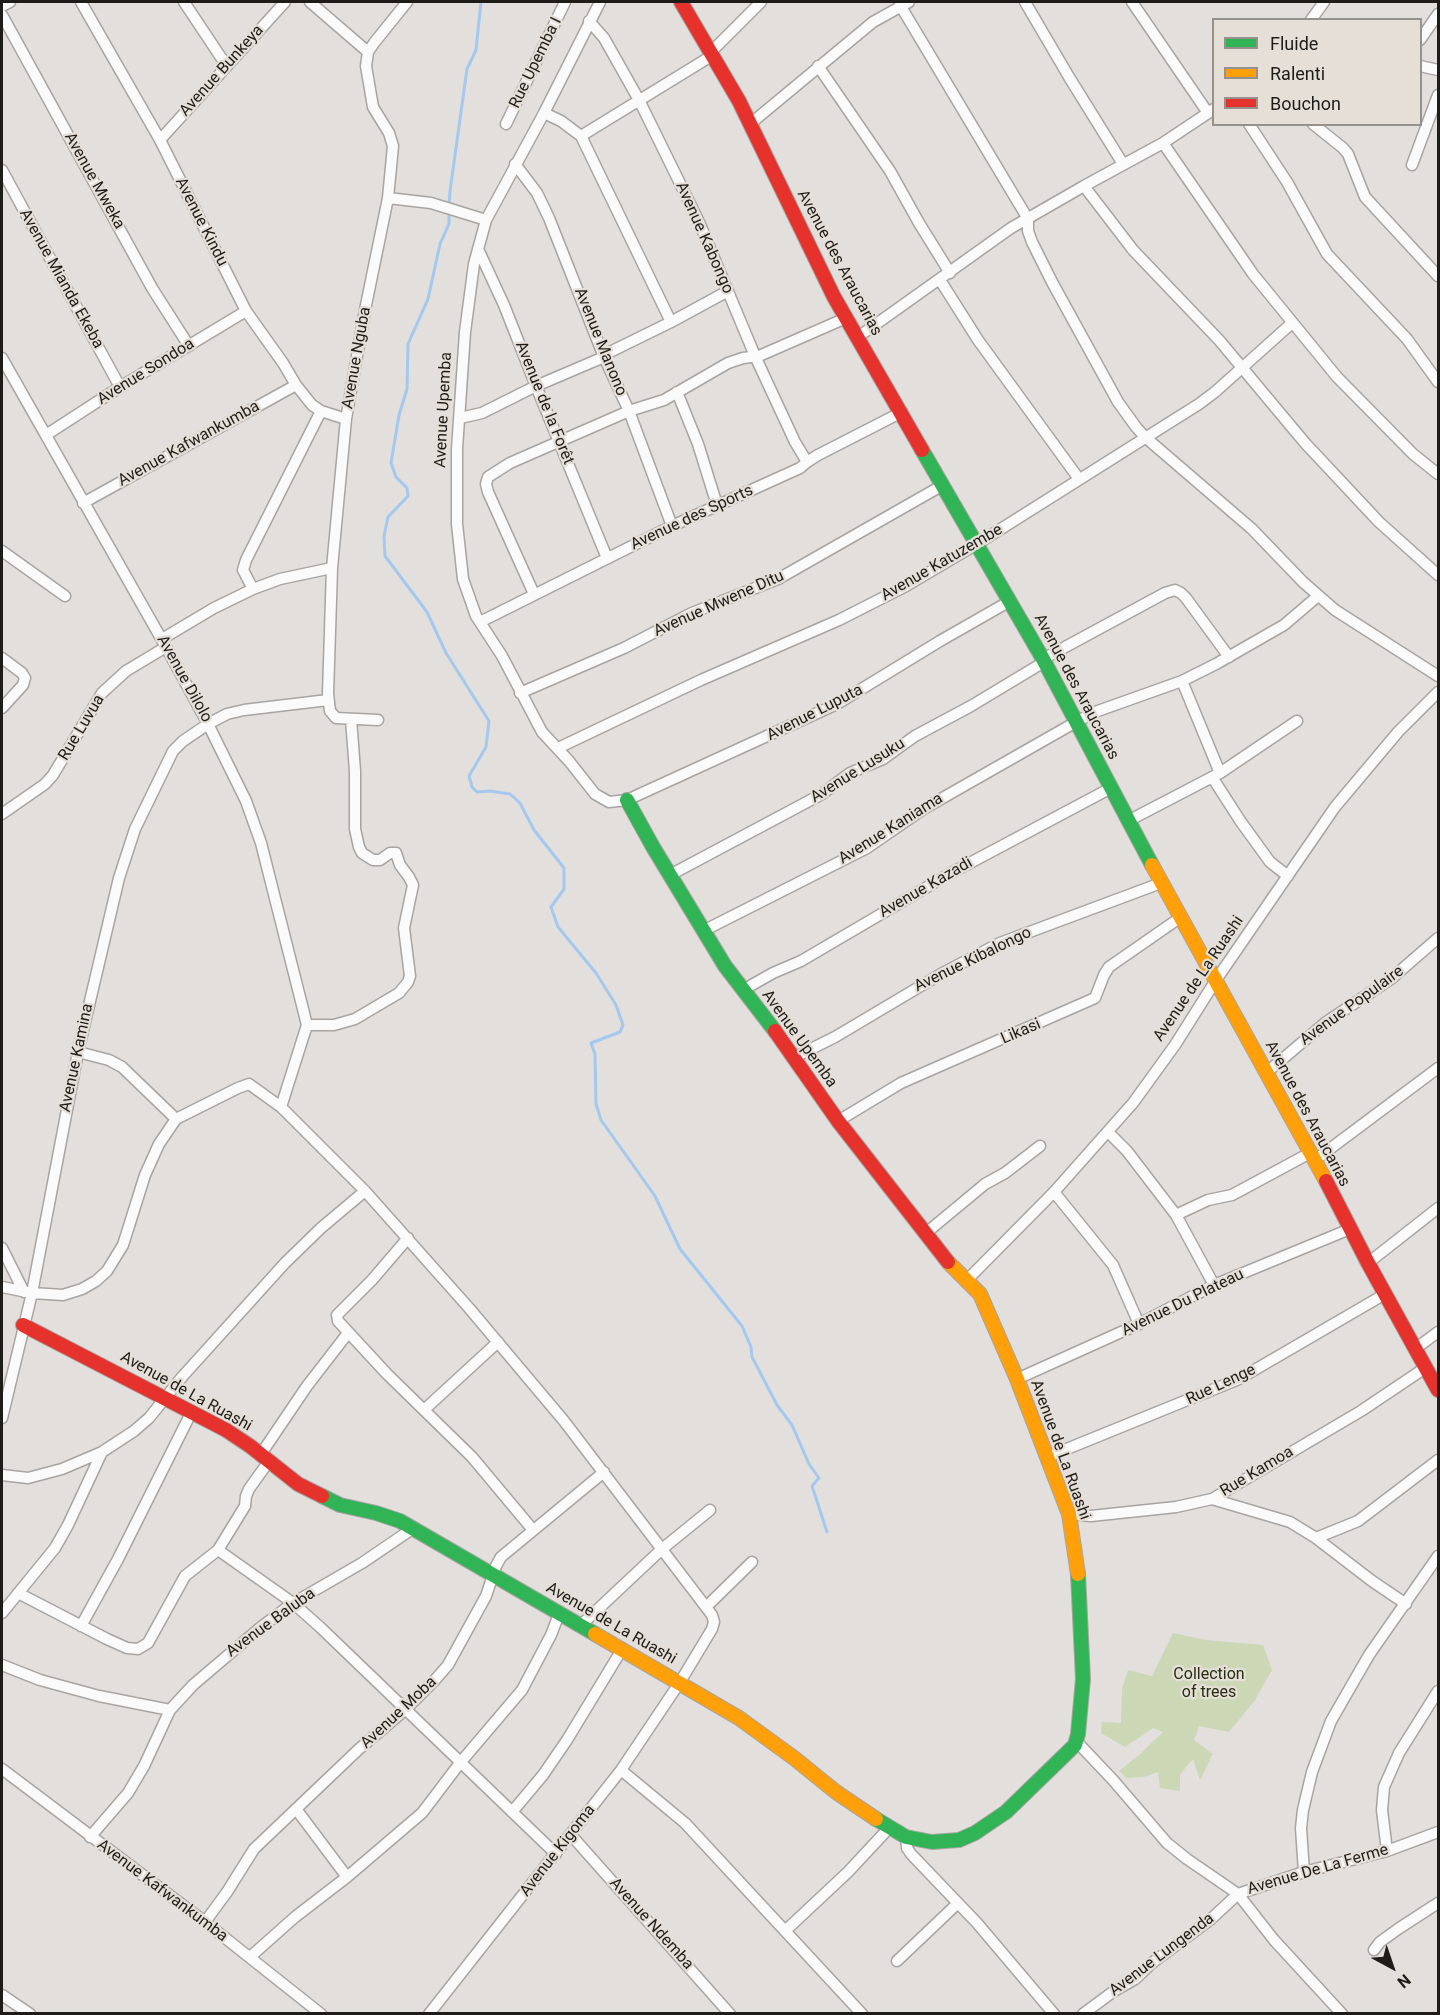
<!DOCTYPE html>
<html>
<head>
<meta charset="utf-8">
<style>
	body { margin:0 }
	#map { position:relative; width:1440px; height:2015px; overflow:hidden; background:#e2dfdc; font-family:Roboto,sans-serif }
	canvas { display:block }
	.frame { position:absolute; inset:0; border:3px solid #1e1c19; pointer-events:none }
	.legend { position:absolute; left:1212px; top:18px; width:210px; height:108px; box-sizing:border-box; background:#e6dfd8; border:2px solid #96918c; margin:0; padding:8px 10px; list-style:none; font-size:18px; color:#1e1c19 }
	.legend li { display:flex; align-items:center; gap:12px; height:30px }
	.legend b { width:30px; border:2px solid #96918c }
	.north { position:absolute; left:1362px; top:1937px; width:60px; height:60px; -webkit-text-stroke:4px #e6dfd8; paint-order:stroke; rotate:140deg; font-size:16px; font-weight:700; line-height:24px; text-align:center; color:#1e1c19 }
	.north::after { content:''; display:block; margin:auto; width:21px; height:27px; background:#1e1c19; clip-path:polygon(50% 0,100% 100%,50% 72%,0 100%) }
</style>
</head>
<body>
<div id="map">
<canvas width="1440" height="2015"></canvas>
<div class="frame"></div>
<ul class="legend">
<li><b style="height:8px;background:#30b455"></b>Fluide</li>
<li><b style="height:8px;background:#ff9f0a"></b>Ralenti</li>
<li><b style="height:8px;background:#e5322d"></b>Bouchon</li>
</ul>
<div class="north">N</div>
</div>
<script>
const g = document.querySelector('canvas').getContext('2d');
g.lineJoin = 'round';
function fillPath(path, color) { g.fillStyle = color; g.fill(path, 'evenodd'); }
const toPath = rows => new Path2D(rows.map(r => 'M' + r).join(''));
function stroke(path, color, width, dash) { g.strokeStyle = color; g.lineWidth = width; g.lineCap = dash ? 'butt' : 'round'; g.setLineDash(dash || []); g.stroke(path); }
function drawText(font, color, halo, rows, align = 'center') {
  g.font = font + ' Roboto,sans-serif'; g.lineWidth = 4.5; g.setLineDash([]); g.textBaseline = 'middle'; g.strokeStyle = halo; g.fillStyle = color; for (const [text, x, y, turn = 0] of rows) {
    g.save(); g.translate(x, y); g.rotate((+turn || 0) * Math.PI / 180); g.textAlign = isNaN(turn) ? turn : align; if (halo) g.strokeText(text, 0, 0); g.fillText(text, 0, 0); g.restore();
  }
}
fillPath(toPath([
	[1173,1633,1205,1640,1263,1645,1272,1670,1255,1700,1229,1732,1199,1726,1194,1740,1213,1754,1200,1780,1193,1759,1180,1774,1180,1791,1160,1788,1158,1772,1144,1777,1127,1778,1119,1771,1138,1756,1163,1732,1153,1728,1125,1747,1101,1733,1102,1722,1121,1723,1122,1689,1128,1670,1152,1676]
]), '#ccd7b6');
stroke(toPath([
	[449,206,450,191,467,69,476,50,481,2],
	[449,212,449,224,440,244,428,299,408,344,407,389,399,415,391,463,396,477,407,488,408,496,388,517,384,536,385,556,427,612,446,653,489,721,486,747,469,776,472,787,477,792,490,791,510,794,520,803,534,830,564,868,564,889,551,907,558,927,596,973,616,1005,623,1025,620,1032,591,1043,595,1054,596,1104,601,1120,655,1196,680,1249,742,1326,751,1347,752,1357,777,1405,792,1425,809,1464,819,1478,812,1486,827,1532]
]), '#a4c8ee', 3);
const street = toPath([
	[81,2,160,140,246,311,283,363,296,385,312,405,321,411,346,419],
	[184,2,226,65],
	[310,2,368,52],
	[600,2,544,113,486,220,474,264,465,332,457,449,457,524,463,579,476,616,502,656,542,732,569,761,595,794,609,802,627,800,837,704,940,641,1010,601],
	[1025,2,1069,77,1123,164],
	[1132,2,1208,113],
	[900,5,1028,219,1028,231,1032,242,1052,282,1118,402,1136,427,1145,437,1252,529,1303,582,1335,610,1438,676],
	[2,6,10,2],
	[2,15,152,288,189,346],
	[1311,20,1324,2],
	[589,21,604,38,639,100,699,222,755,356,795,442,807,462],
	[1420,40,1438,14],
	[711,52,761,2],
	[818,66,890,171,919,223,950,273],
	[1420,66,1438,70],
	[544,113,561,121,581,136,671,322],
	[506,124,565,2],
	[750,124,873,22,909,2],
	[1249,124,1287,182,1327,254,1407,339,1438,382],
	[1313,124,1343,148,1348,154,1365,197,1438,276],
	[581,136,713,55],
	[160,140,285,2],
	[1163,143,1253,274,1337,377,1413,454,1438,474],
	[515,164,537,193,549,218,604,357,629,411,672,526],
	[1412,165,1438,95],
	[2,170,120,387],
	[1084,186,1133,250,1219,340,1305,443,1379,522,1438,575],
	[388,198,431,203,486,220],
	[478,249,504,305,536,386,607,558],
	[940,280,978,340,1079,479],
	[858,337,1011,228,1084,186,1163,143,1214,109],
	[2,358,166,647,208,724,246,801,261,843,307,1025],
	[677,392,698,444,717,505],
	[460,418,482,413,536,386,604,357,610,352,671,322,728,291],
	[46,435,120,387,246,311],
	[83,503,296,385],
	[2,551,65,596],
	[253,589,243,570,246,560,321,411],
	[534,594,488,492,486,484,488,477,510,463,629,411,664,400,728,363,743,358,759,356,846,318],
	[480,622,672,526,800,468,807,462,818,455,902,412],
	[162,639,214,608,253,589,280,579,332,568],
	[2,658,22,673,25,678,23,685,2,708],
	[1043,659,1165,593,1175,590,1181,593,1186,598,1229,657],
	[1182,681,1220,773],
	[520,693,624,648,692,613,778,579,943,485],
	[378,720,336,718,330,711,328,694,332,568,346,419,365,310,388,198,393,146,389,133,373,107,366,66,368,52,374,43,407,2],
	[558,748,701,680,839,620,906,586,977,544,1199,404,1215,392,1292,323],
	[1212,777,1241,822,1270,862,1288,876],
	[2,814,45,784,53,775,102,693,126,671,166,647],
	[1128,821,1220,773,1297,721],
	[670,875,822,794,850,773,883,759,915,736,971,706,1044,662],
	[703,931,867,848,925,808,1076,722,1095,712,1182,681,1216,664,1284,625,1318,596],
	[743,990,773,973,801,961,951,873,1111,788],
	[307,1025,334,1025,355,1019,399,993,408,982,410,976,404,928,413,885,409,877,400,865,396,853,390,853,380,860,373,860,362,853,359,847,355,829,355,771,351,719],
	[78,1052,109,1060,122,1067,176,1119],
	[795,1057,835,1037,941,974,1000,943,1161,883],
	[1266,1073,1325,1023,1392,978,1438,938],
	[281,1107,307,1025],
	[838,1121,901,1083,1095,998,1104,975,1109,967,1181,917],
	[1108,1132,1127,1151,1176,1215,1214,1285],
	[1315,1160,1438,1068],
	[1054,1192,1113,1265,1139,1324],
	[1176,1215,1208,1200,1232,1195,1310,1153],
	[926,1233,985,1184,1005,1173,1040,1146],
	[408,1238,372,1280,337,1315,338,1321,387,1374,472,1457,533,1530],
	[2,1248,24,1292],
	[1368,1263,1438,1208],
	[967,1280,1054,1192,1133,1103,1175,1045,1216,980,1335,807,1398,732,1438,692],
	[2,1287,32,1293,63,1295,82,1289,96,1281,107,1271,123,1245,145,1175,159,1144,176,1119,238,1088,249,1084,281,1107,365,1191,469,1308,564,1421,712,1615,714,1622,712,1629,680,1682,621,1770,429,2014],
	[1415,1349,1438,1332],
	[1017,1379,1139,1324,1214,1285,1350,1229],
	[425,1409,498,1342],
	[2,1418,32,1293,78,1052,119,878,135,829,173,751,183,741,208,724,227,714,244,710,328,700],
	[261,1454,307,1386,348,1333],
	[1047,1457,1239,1379,1385,1294],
	[2,1475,28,1478,62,1469,102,1452,134,1431,149,1418,182,1377,285,1263,321,1228,365,1191],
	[1212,1499,1290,1522,1316,1538,1372,1581,1406,1604],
	[1069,1514,1091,1516,1176,1507,1212,1499,1361,1411,1425,1368],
	[1316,1538,1358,1521,1438,1460],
	[218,1550,293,1603,321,1628,556,1854],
	[18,1593,107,1639,127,1648,138,1649,148,1643,185,1576,218,1550,245,1506,246,1496,249,1489,269,1461],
	[706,1607,752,1562],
	[2,1613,55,1548,68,1525,102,1452],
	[81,1626,118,1559,192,1411],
	[580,1626,662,1549,710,1510],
	[2,1665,40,1680,99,1696,170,1710],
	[1077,1742,1113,1780,1167,1843,1187,1859,1238,1894,1304,1872,1387,1851,1438,1832],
	[2,1769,205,1922,321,2014],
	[621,1770,685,1823,862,2014],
	[512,1812,543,1775,567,1740,621,1651],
	[571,1835,730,2014],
	[90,1837,128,1793,144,1766,170,1710,193,1685,260,1628,293,1603,362,1563,412,1529],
	[906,1837,907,1848,911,1854,977,1923,1054,2014],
	[1387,1851,1382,1810,1384,1787,1399,1753,1438,1691],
	[1304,1872,1301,1828,1303,1810,1312,1772,1331,1721,1369,1655,1438,1556],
	[347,1877,422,1813,460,1763,522,1690,551,1635,559,1614],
	[205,1922,227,1892,254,1849,359,1749,406,1709,434,1681,448,1665,486,1596,496,1566,501,1557,604,1472],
	[785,1931,848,1872,889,1828],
	[1374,1950,1380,1942,1398,1929,1438,1903],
	[250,1957,295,1917,347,1877,296,1809],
	[897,1961,958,1903],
	[2,1995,30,2014],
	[1083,2014,1114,1991,1135,1979,1152,1963,1211,1919,1238,1894,1274,1940,1342,2014]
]);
const fast = toPath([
	[922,450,1043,659,1152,865],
	[627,800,653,847,725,966,775,1031],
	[322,1496,340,1505,376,1513,400,1521,595,1634],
	[876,1819,906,1837,932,1842,959,1840,975,1833,1006,1812,1075,1745,1078,1734,1083,1679,1078,1574]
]);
const slow = toPath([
	[1152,865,1326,1181],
	[948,1262,980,1294,1017,1379,1069,1514,1078,1574],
	[595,1634,739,1718,794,1758,836,1792,876,1819]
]);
const jam = toPath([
	[681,2,739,101,834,297,922,450],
	[775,1031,838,1121,948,1262],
	[1326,1181,1368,1263,1438,1390],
	[23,1325,226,1430,250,1446,298,1484,322,1496]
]);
stroke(street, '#a7a4a2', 13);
stroke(fast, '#a7a4a2', 16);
stroke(slow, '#a7a4a2', 16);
stroke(jam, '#a7a4a2', 16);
stroke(street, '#fbfafa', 10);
stroke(fast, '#30b455', 14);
stroke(slow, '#ff9f0a', 14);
stroke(jam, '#e5322d', 14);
drawText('16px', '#1e1c19', '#e6dfd8', [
	["Rue Upemba I",536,63,-64],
	["Avenue Bunkeya",222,71,-48],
	["Avenue Mweka",94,181,61],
	["Avenue Kindu",201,222,63],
	["Avenue Kabongo",704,238,66],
	["Avenue des Araucarias",839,263,62],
	["Avenue Mianda Ekeba",61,279,61],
	["Avenue Manono",600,342,68],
	["Avenue Nguba",357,358,-80],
	["Avenue Sondoa",146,372,-32],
	["Avenue de la Forêt",544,403,68],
	["Avenue Upemba",444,410,-87],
	["Avenue Kafwankumba",189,444,-29],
	["Avenue des Sports",692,518,-25],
	["Avenue Katuzembe",942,563,-30],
	["Avenue Mwene Ditu",719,604,-24],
	["Avenue Dilolo",184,679,61],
	["Avenue des Araucarias",1076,687,62],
	["Avenue Luputa",815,713,-27],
	["Rue Luvua",82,728,-59],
	["Avenue Lusuku",858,771,-32],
	["Avenue Kaniama",891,829,-32],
	["Avenue Kazadi",926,888,-30],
	["Avenue Kibalongo",973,960,-26],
	["Avenue de La Ruashi",1199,979,-56],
	["Avenue Populaire",1352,1006,-36],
	["Likasi",1021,1032,-23],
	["Avenue Upemba",799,1039,54],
	["Avenue Kamina",77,1058,-78],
	["Avenue des Araucarias",1307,1114,62],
	["Avenue Du Plateau",1183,1303,-26],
	["Rue Lenge",1221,1385,-25],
	["Avenue de La Ruashi",186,1392,29],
	["Avenue de La Ruashi",1060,1450,70],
	["Rue Kamoa",1257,1472,-31],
	["Avenue Baluba",271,1623,-36],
	["Avenue de La Ruashi",611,1624,30],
	["Avenue Moba",399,1713,-43],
	["Avenue Kigoma",558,1851,-52],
	["Avenue De La Ferme",1318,1870,-16],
	["Avenue Kafwankumba",162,1891,37],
	["Avenue Ndemba",651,1924,48],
	["Avenue Lungenda",1162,1955,-37]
]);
drawText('16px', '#242e10', '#e6dfd8', [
	["Collection",1209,1675],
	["of trees",1209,1693]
]);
</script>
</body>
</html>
